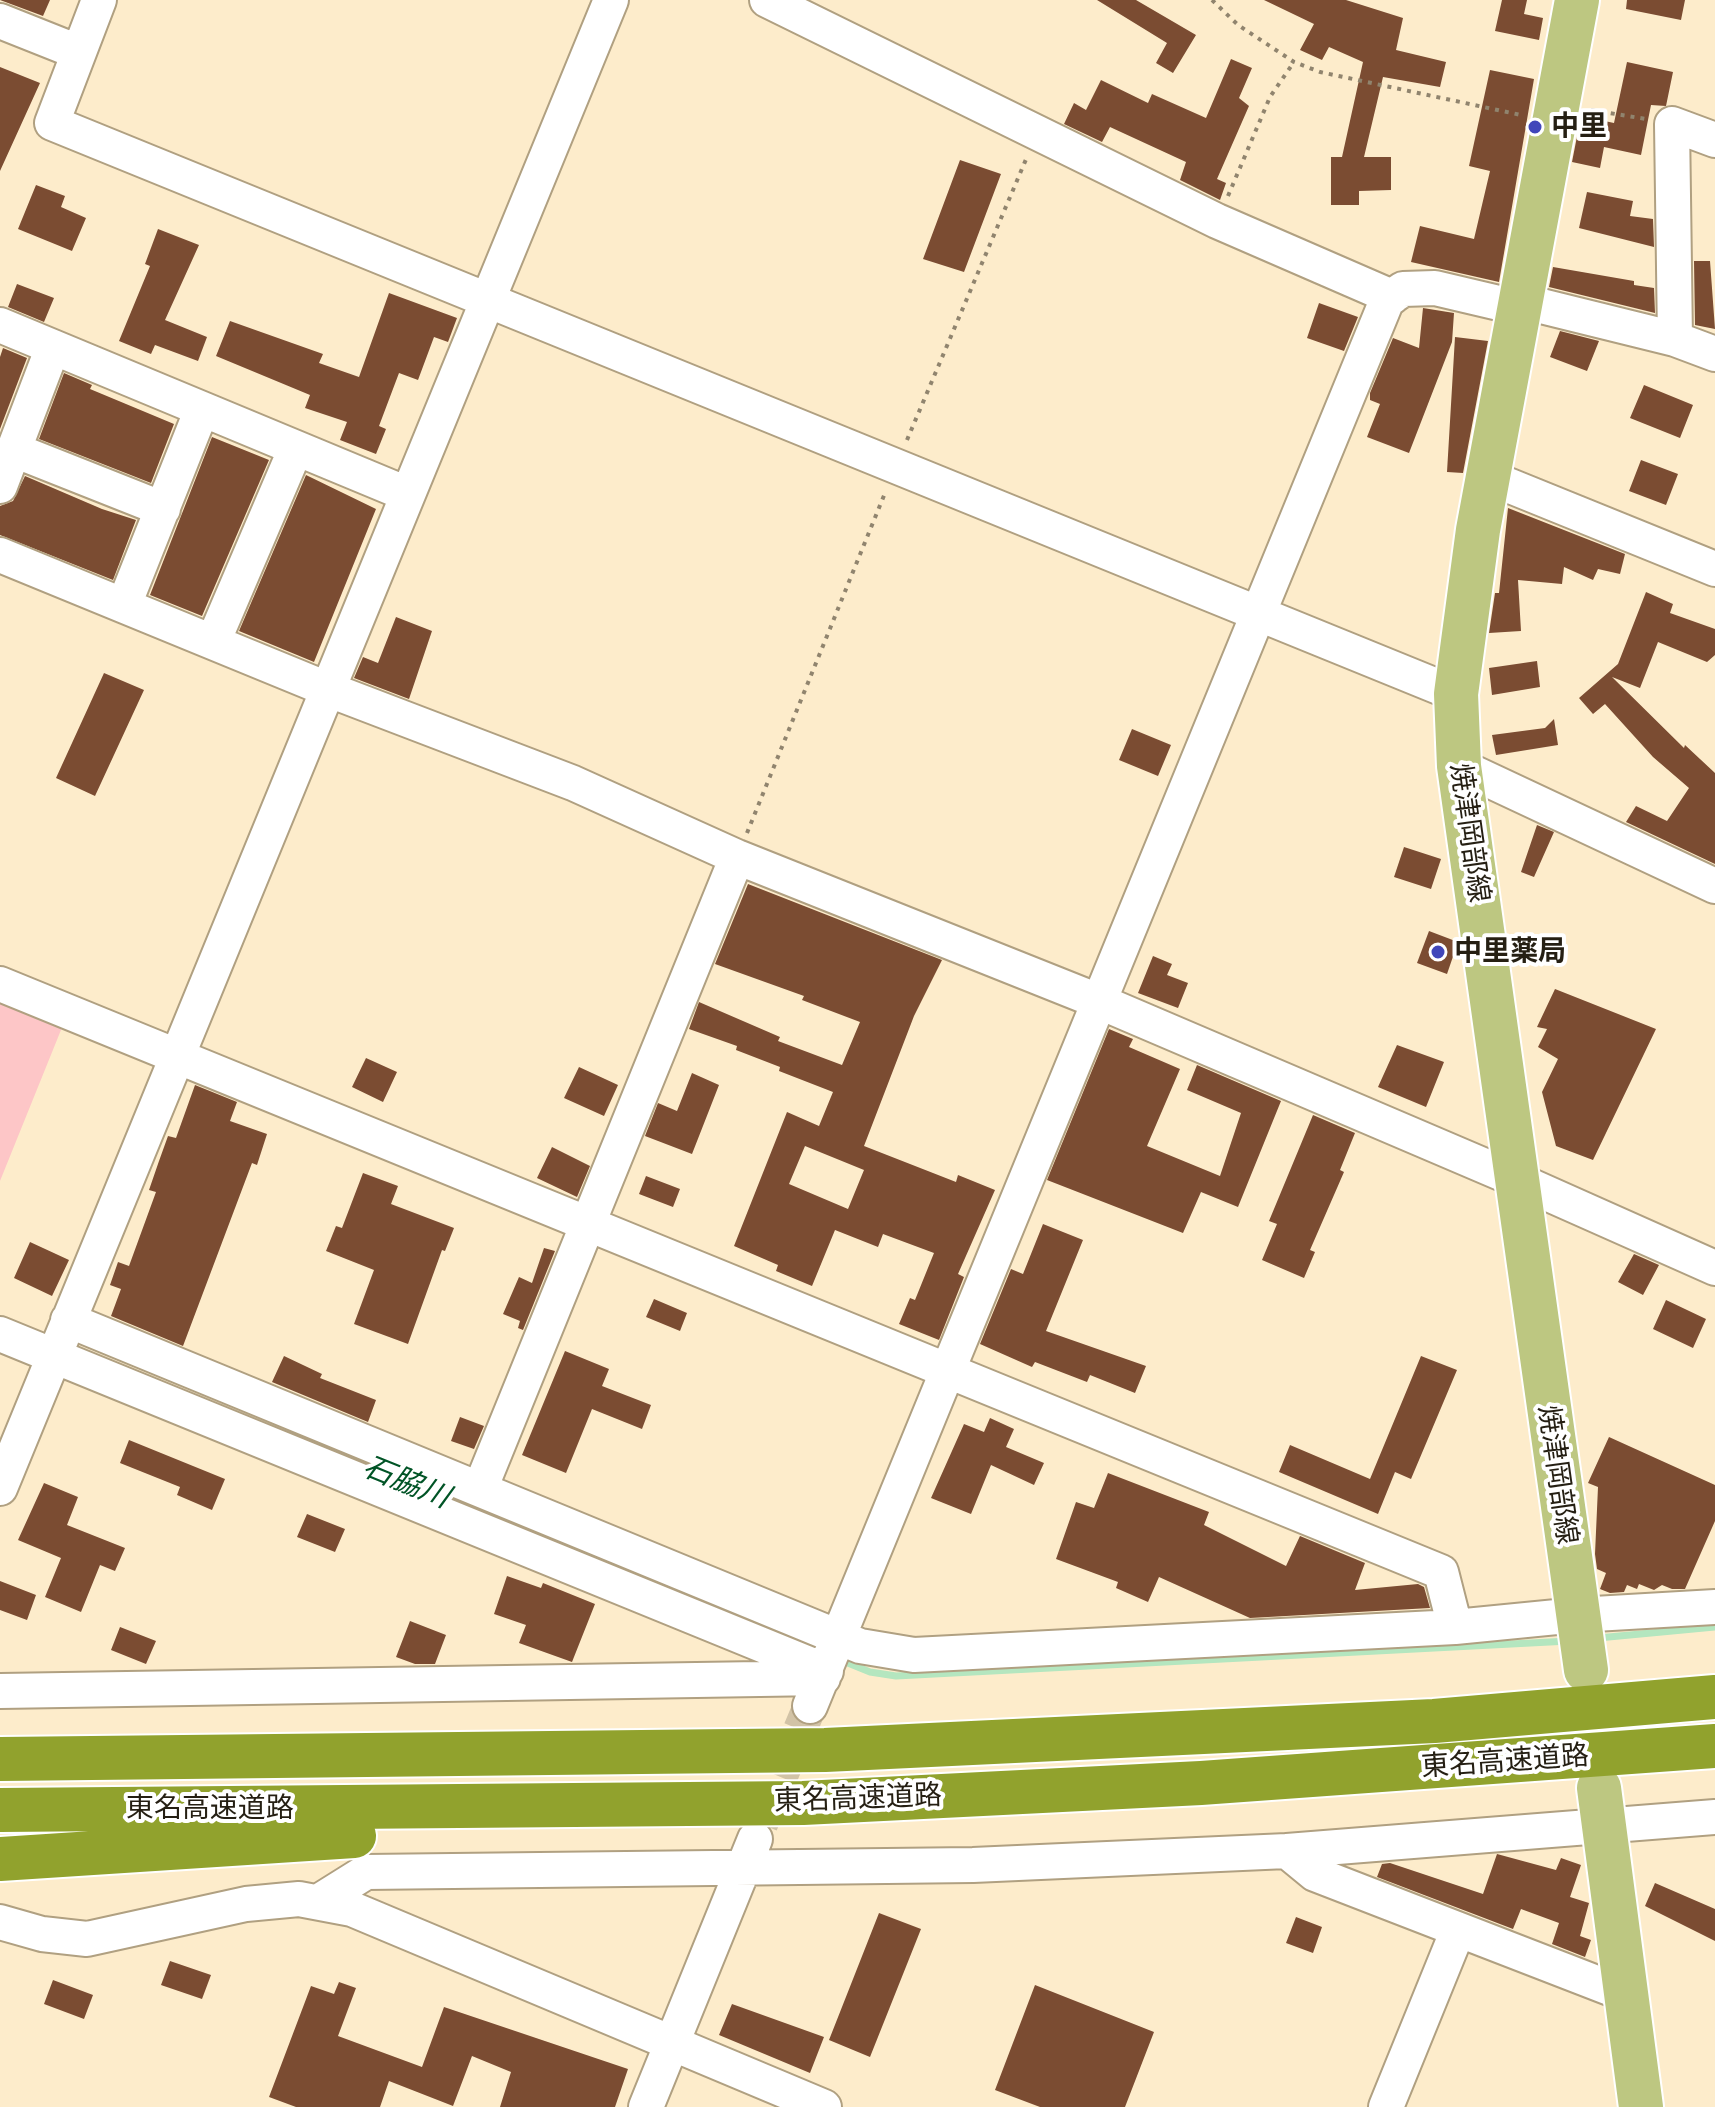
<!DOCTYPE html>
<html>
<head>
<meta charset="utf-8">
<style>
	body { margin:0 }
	canvas { display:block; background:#fdeccb }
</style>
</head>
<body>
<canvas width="1715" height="2107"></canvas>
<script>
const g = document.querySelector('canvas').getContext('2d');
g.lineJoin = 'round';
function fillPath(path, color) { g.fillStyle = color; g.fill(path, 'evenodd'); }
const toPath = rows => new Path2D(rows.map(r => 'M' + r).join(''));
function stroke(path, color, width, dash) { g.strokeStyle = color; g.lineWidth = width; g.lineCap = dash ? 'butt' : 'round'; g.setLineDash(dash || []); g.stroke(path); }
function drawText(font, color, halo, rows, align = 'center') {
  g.font = font + ' Karla,"Noto Sans JP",sans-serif'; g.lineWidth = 8; g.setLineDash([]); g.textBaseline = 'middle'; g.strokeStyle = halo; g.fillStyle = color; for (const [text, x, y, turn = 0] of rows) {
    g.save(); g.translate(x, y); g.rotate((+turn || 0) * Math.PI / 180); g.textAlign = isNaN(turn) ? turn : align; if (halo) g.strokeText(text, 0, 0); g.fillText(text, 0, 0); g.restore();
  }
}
fillPath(toPath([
	[0,1000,63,1025,0,1181]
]), '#fdc6c7');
stroke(toPath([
	[1598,1638,1715,1627],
	[838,1659,870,1672,896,1676,1569,1641]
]), '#b4e6bf', 7);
fillPath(toPath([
	[0,0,50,0,43,16],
	[1097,0,1136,0,1196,35,1173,73,1156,63,1167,43],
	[1264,0,1346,0,1403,18,1396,50,1446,62,1440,87,1383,77,1364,157,1391,157,1391,190,1359,191,1359,205,1331,205,1331,157,1342,157,1363,62,1329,47,1322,60,1300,50,1314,24],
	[1502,0,1527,0,1524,14,1543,18,1539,40,1495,31],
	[1627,0,1685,0,1681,20,1626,9],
	[1231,59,1252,68,1239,98,1249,106,1217,179,1226,183,1220,200,1180,180,1186,162,1110,127,1102,142,1064,124,1074,103,1086,110,1101,80,1148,103,1152,94,1206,118],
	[1627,62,1673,72,1666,106,1651,105,1641,155,1604,147,1600,168,1572,162,1581,116,1614,123],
	[0,67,40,83,0,171],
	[1490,70,1534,79,1499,282,1411,262,1420,226,1474,239,1490,171,1469,166],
	[960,160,1001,174,964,272,923,259],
	[36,185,65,196,61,207,86,218,72,251,18,229],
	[1587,192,1633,201,1630,216,1653,219,1654,247,1579,228],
	[158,229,199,245,165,320,207,337,198,361,155,345,151,354,119,341,150,266,145,264],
	[1694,261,1710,261,1715,329,1695,325],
	[1553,267,1634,281,1634,285,1654,288,1655,313,1549,287],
	[17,284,54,298,44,322,8,307],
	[389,293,457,318,448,342,434,337,418,380,399,373,379,426,386,429,376,454,340,440,347,422,305,408,310,395,216,356,230,321,323,354,319,363,359,377],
	[1319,303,1358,317,1344,351,1307,338],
	[1423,308,1454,313,1452,342,1409,453,1367,437,1380,404,1370,400,1370,393,1393,338,1419,348],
	[1560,331,1599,341,1587,371,1550,357],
	[1455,337,1488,341,1463,473,1447,472],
	[3,348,27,358,0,429,0,357],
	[64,373,92,385,90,389,174,424,151,483,39,439],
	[1644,385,1693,405,1680,438,1630,418],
	[212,437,269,460,202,616,150,595],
	[1641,460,1678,474,1666,505,1629,491],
	[306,475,376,509,314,662,239,631],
	[25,476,102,509,136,520,113,580,0,535,0,506,13,501],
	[1508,508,1625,554,1620,574,1598,569,1593,580,1564,567,1562,584,1518,580,1521,631,1489,633,1495,593,1499,593],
	[1646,592,1673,604,1670,613,1715,629,1715,655,1707,662,1658,642,1640,688,1612,677,1684,748,1685,745,1715,773,1715,864,1626,822,1636,806,1667,821,1689,788,1653,757,1605,704,1593,714,1579,698,1618,664],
	[396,617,432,631,409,699,354,678,363,657,378,663],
	[1537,661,1540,687,1492,695,1489,668],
	[104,673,144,690,95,796,56,778],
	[1554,719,1558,745,1496,755,1492,735,1545,728],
	[1132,729,1171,745,1158,776,1119,760],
	[1537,825,1554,832,1534,877,1521,872],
	[1404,847,1441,859,1431,889,1394,877],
	[748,884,942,960,914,1016,864,1146,956,1182,958,1175,995,1190,958,1274,964,1277,939,1340,899,1324,910,1298,915,1300,934,1253,883,1234,878,1247,835,1230,812,1286,776,1271,778,1265,734,1246,787,1112,819,1126,833,1092,779,1071,780,1067,736,1050,737,1046,689,1029,699,1002,780,1037,778,1041,842,1065,860,1022,802,1000,804,996,715,964],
	[805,1146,864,1170,848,1209,789,1184],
	[1429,931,1458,942,1447,974,1417,963],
	[1153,956,1172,964,1167,975,1188,983,1178,1008,1138,993],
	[1555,989,1656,1029,1593,1160,1556,1146,1542,1092,1558,1059,1538,1047,1547,1029,1537,1027],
	[1109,1029,1133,1039,1129,1047,1180,1069,1147,1146,1220,1176,1241,1113,1187,1090,1197,1065,1281,1101,1238,1207,1201,1192,1183,1233,1047,1180],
	[1397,1045,1444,1062,1426,1107,1378,1087],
	[366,1058,397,1072,383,1102,352,1087],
	[579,1067,618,1085,604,1116,564,1098],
	[692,1073,719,1085,692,1154,645,1136,658,1103,677,1111],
	[195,1085,237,1102,230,1121,267,1134,257,1165,252,1163,183,1346,111,1316,121,1289,110,1285,118,1262,129,1266,156,1192,149,1190,159,1161,168,1136,176,1138],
	[1313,1115,1355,1133,1340,1170,1344,1172,1310,1250,1315,1252,1304,1278,1262,1260,1277,1224,1269,1221],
	[552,1147,590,1166,577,1197,537,1178],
	[363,1173,398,1186,391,1204,454,1228,445,1251,442,1250,408,1344,354,1324,374,1270,326,1251,336,1226,342,1228],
	[646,1176,680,1189,673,1207,639,1194],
	[1043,1224,1083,1240,1046,1331,1146,1366,1135,1393,1090,1375,1087,1382,1035,1362,1032,1367,980,1344,1011,1269,1023,1274],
	[30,1242,69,1260,52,1296,14,1278],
	[544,1248,555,1251,523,1330,518,1328,520,1321,503,1314,519,1277,532,1283],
	[1634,1254,1659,1265,1643,1295,1618,1282],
	[654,1299,687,1313,680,1331,646,1317],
	[1666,1300,1706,1319,1693,1348,1653,1329],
	[565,1351,609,1369,602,1386,651,1405,642,1429,592,1409,566,1473,522,1455],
	[284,1356,322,1374,320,1378,376,1400,368,1422,272,1382],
	[1421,1356,1457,1370,1411,1479,1395,1472,1378,1514,1279,1472,1290,1445,1370,1479],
	[460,1417,484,1426,474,1449,451,1441],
	[990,1418,1014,1429,1006,1447,1044,1463,1034,1485,991,1465,971,1514,931,1498,964,1424,984,1432],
	[1609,1437,1715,1485,1715,1521,1685,1589,1672,1589,1662,1585,1654,1590,1639,1584,1637,1589,1627,1585,1624,1592,1610,1593,1600,1589,1606,1573,1597,1569,1595,1554,1598,1487,1588,1483],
	[129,1440,225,1479,212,1510,177,1495,180,1487,120,1463],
	[1108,1473,1209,1512,1204,1525,1286,1566,1300,1536,1365,1563,1355,1590,1418,1584,1424,1587,1430,1608,1250,1618,1159,1577,1148,1602,1116,1588,1118,1582,1056,1559,1076,1502,1094,1508],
	[44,1483,78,1497,67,1525,125,1548,115,1571,100,1565,81,1612,45,1597,61,1558,18,1540],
	[307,1514,345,1529,335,1552,297,1537],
	[507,1576,541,1588,543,1583,595,1604,572,1662,519,1643,526,1625,494,1614],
	[0,1581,36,1595,27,1620,0,1610],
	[410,1621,446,1635,435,1664,415,1664,396,1657],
	[120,1627,156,1641,146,1664,111,1650],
	[1497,1854,1556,1870,1561,1858,1581,1865,1570,1897,1589,1903,1580,1936,1591,1940,1585,1957,1552,1944,1559,1923,1521,1909,1513,1929,1377,1877,1382,1864,1390,1863,1483,1894],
	[1655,1883,1715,1909,1715,1941,1645,1906],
	[879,1913,921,1929,870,2057,829,2040],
	[1296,1917,1322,1927,1313,1953,1286,1943],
	[170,1961,211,1975,202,1999,161,1985],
	[53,1980,93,1995,84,2019,44,2004],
	[339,1982,356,1988,338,2036,422,2067,444,2007,628,2069,615,2107,500,2107,511,2072,472,2056,453,2106,389,2081,380,2107,296,2107,269,2097,311,1986,334,1994],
	[1035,1985,1154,2032,1125,2107,1040,2107,995,2090],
	[732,2004,824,2037,810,2073,719,2035]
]), '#7b4c32');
stroke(toPath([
	[761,1824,810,1706]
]), '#d2c3a6', 34, [34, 17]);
const minor = toPath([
	[99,0,52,123,1456,694],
	[767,0,1217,221,1392,297],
	[0,21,78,52],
	[1521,301,1675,339,1715,354],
	[0,325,407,494],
	[1675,339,1672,124,1715,140],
	[14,450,163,509],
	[1488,477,1715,569],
	[0,486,53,347],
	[0,555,327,689,573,783,737,857,1098,1001,1515,1179,1715,1268],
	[124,605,202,409],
	[213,642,296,448],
	[1459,766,1715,886],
	[0,984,1441,1572,1455,1627],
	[68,1320,860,1646,914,1655,1455,1627,1577,1615,1715,1607],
	[0,1334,826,1671],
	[0,1488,611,0],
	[480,1489,737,857],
	[0,1691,823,1678],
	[810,1706,1387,300,1403,289,1435,288,1520,308],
	[1287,1851,1315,1874,1625,1994],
	[318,1902,366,1872,973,1865,1287,1851,1715,1817],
	[0,1922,42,1934,87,1939,246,1904,299,1899,352,1909,824,2107],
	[646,2107,755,1839],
	[1386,2107,1458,1930]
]);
const major = toPath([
	[1577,0,1478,530,1456,694,1459,766,1586,1670],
	[1599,1788,1641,2107]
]);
const highway = toPath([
	[0,1759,825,1750,1434,1721,1715,1697],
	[0,1810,803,1803,1201,1783,1715,1746],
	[0,1859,354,1836]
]);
stroke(minor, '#b0a081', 38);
stroke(major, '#fff', 48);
stroke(highway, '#fff', 48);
stroke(toPath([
	[1212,0,1238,25,1294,62,1320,72,1521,115],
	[1591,110,1646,119],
	[1228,196,1270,97,1294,62],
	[907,440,1027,157],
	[747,833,885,493]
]), '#90846e', 4, [4, 6]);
stroke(minor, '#fff', 34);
stroke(major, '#bdc781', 44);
stroke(highway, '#91a22d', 44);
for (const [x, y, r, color] of [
	[1535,127,8,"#4146ba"],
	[1438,952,8,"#4146ba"]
]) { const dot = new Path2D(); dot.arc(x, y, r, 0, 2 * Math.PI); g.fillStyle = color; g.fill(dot); stroke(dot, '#fff', 3); }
drawText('bold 28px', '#251f13', '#fff', [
	["中里",1551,127],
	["中里薬局",1454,952]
], 'left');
drawText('28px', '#251f13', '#fff', [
	["焼津岡部線",1469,833,82],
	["焼津岡部線",1557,1475,82],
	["東名高速道路",1505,1762,-4],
	["東名高速道路",858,1799,-2],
	["東名高速道路",210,1809]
]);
drawText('italic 30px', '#015426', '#fff', [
	["石脇川",406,1483,22]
]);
</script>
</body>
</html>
